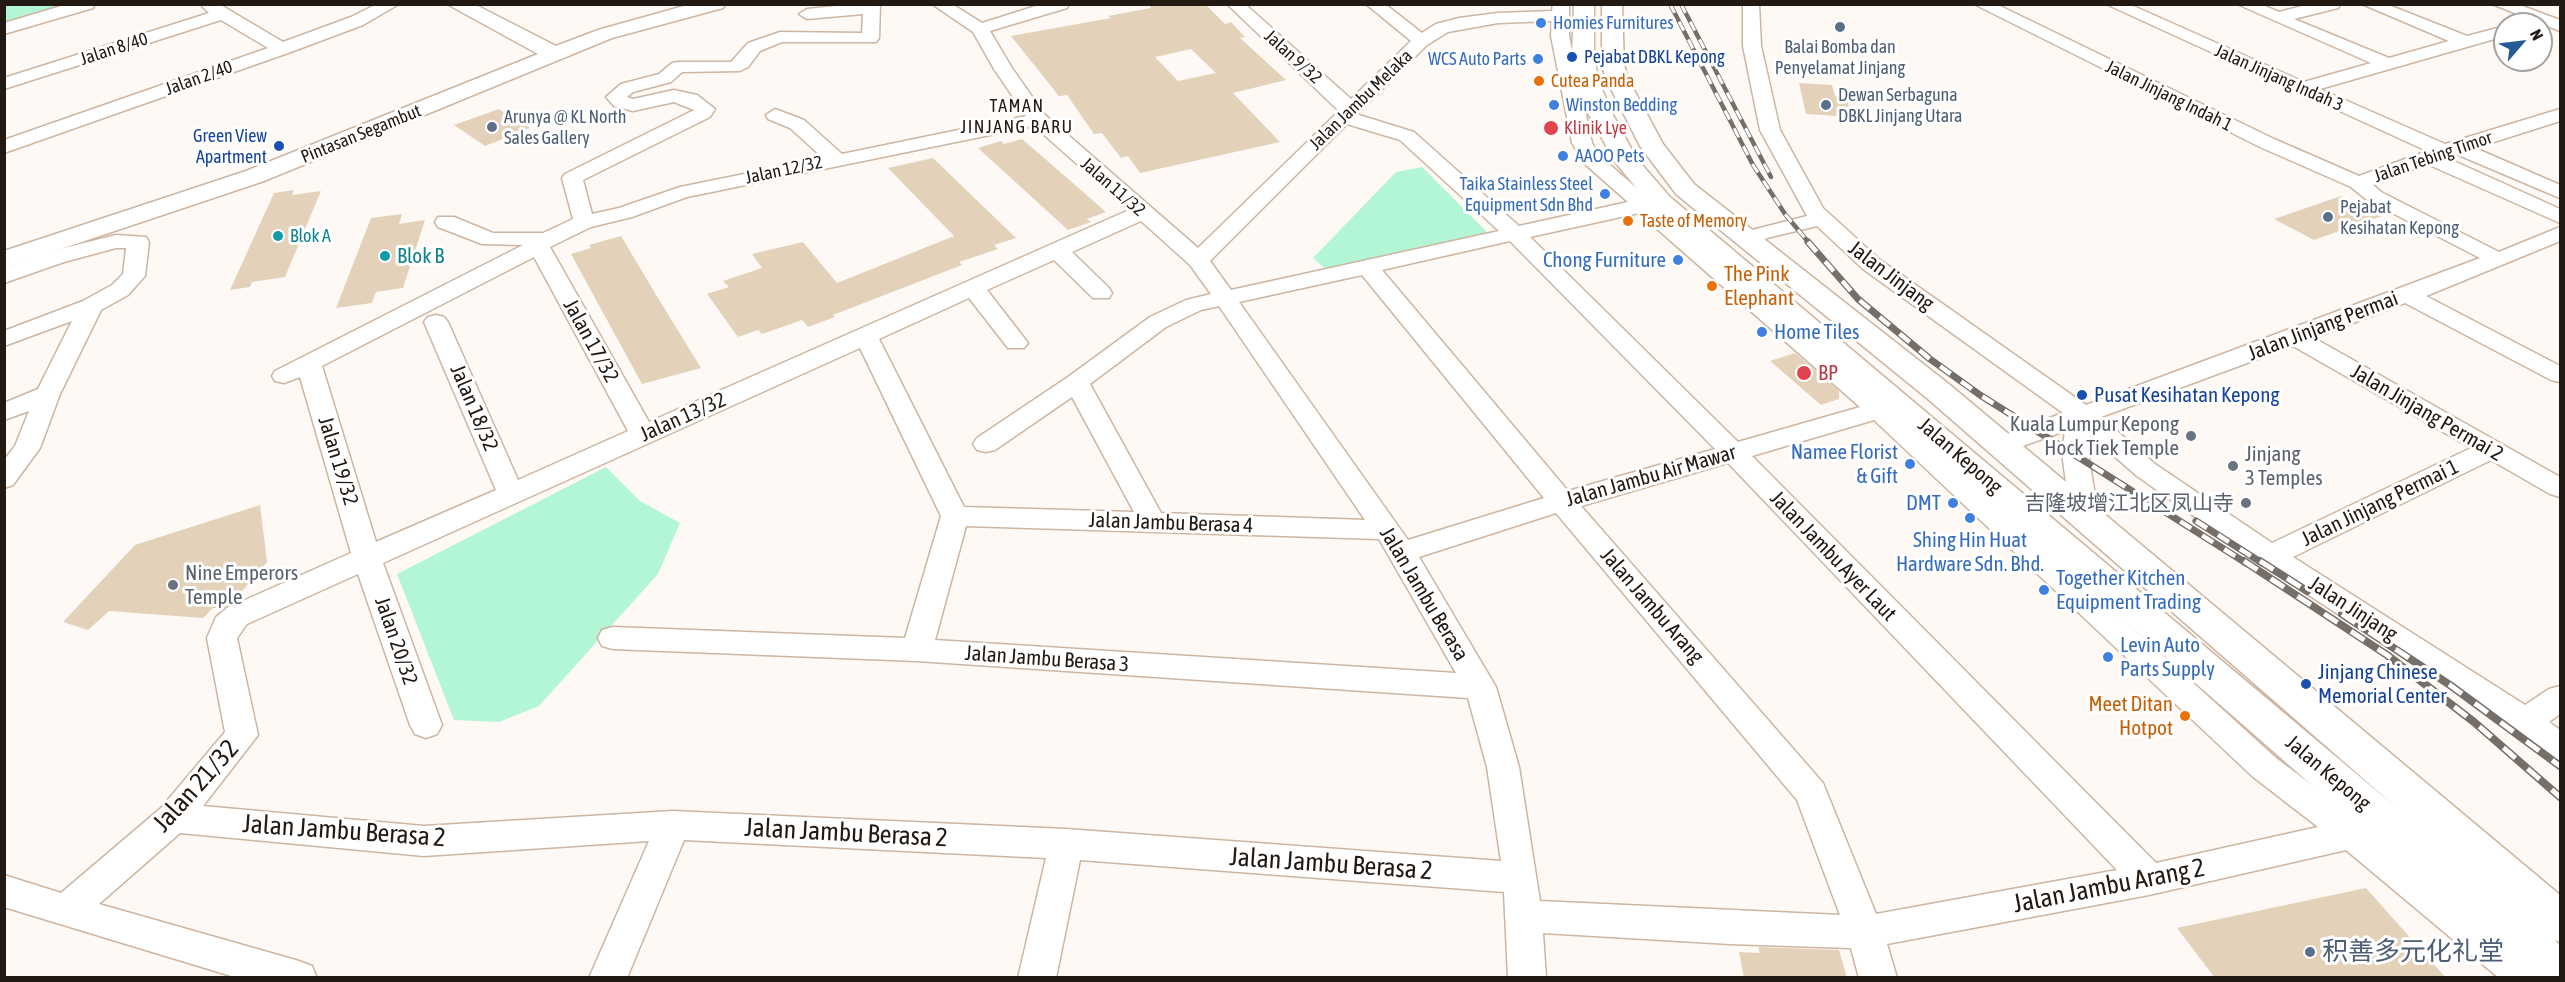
<!DOCTYPE html>
<html>
<head>
<meta charset="utf-8">
<style>
	body { margin:0 }
	#map { position:relative; width:2565px; height:982px; overflow:hidden; background:#fef9f5; font-family:"Asap Condensed",sans-serif }
	canvas { display:block }
	.frame { position:absolute; inset:0; border:6px solid #221912; pointer-events:none }
	.north { position:absolute; left:2493px; top:12px; width:60px; height:60px; box-sizing:border-box; background:#fff; border:2px solid #a7a3a0; border-radius:50%; rotate:62deg; font-size:16px; font-weight:700; line-height:24px; text-align:center; color:#221912 }
	.north::after { content:''; display:block; margin:auto; width:21px; height:27px; background:#225c93; clip-path:polygon(50% 0,100% 100%,50% 72%,0 100%) }
</style>
</head>
<body>
<div id="map">
<canvas width="2565" height="982"></canvas>
<div class="frame"></div>
<div class="north">N</div>
</div>
<script>
const g = document.querySelector('canvas').getContext('2d');
g.lineJoin = 'round';
function fillPath(path, color) { g.fillStyle = color; g.fill(path, 'evenodd'); }
const toPath = rows => new Path2D(rows.map(r => 'M' + r).join(''));
function stroke(path, color, width, dash) { g.strokeStyle = color; g.lineWidth = width; g.lineCap = dash ? 'butt' : 'round'; g.setLineDash(dash || []); g.stroke(path); }
function drawText(font, color, halo, rows, align = 'center') {
  g.font = font + ' "Asap Condensed","Noto Sans SC",sans-serif'; g.lineWidth = 6; g.setLineDash([]); g.textBaseline = 'middle'; g.strokeStyle = halo; g.fillStyle = color; for (const [text, x, y, turn = 0] of rows) {
    g.save(); g.translate(x, y); g.rotate((+turn || 0) * Math.PI / 180); g.textAlign = isNaN(turn) ? turn : align; if (halo) g.strokeText(text, 0, 0); g.fillText(text, 0, 0); g.restore();
  }
}
fillPath(toPath([
	[5,5,67,5,5,23],
	[1422,167,1490,235,1328,271,1313,258,1396,172],
	[606,467,640,501,680,523,658,574,539,706,499,722,454,720,397,574]
]), '#b3f6d5');
fillPath(toPath([
	[1148,4,1205,4,1225,24,1231,22,1245,37,1240,38,1286,80,1233,93,1280,142,1140,173,1128,156,1121,158,1102,133,1094,134,1067,95,1059,96,1011,36,1111,18,1108,16,1151,8],
	[1191,49,1216,73,1178,81,1155,57],
	[1799,83,1832,85,1835,96,1846,97,1852,117,1806,114],
	[499,109,530,128,485,146,454,125],
	[1022,139,1043,157,1106,212,1087,219,1091,222,1068,230,978,148,1001,141,1004,144],
	[933,158,1016,238,994,245,998,249,959,262,962,265,833,315,835,317,808,327,802,320,762,334,758,330,738,337,707,294,729,287,723,281,762,268,752,254,803,242,837,283,954,236,888,168],
	[294,190,292,195,321,191,285,277,252,282,250,287,230,290,274,193],
	[2341,196,2382,216,2314,240,2274,219],
	[402,214,399,224,425,220,403,288,376,292,372,303,336,308,371,218],
	[621,236,658,298,701,368,642,384,571,254,591,248,589,245],
	[1795,353,1839,391,1839,399,1821,405,1770,361],
	[260,505,267,562,232,603,224,608,213,608,203,618,109,611,88,630,63,622,135,545],
	[2366,888,2446,978,2215,978,2177,928],
	[1758,947,1839,950,1847,978,1744,978,1739,952,1760,953]
]), '#e3d2b9');
const minor = toPath([
	[68,4,95,4,93,8,4,34,4,23,68,4],
	[200,4,219,4,283,42,351,17,377,4,399,4,363,25,288,53,4,153,4,140,268,48,221,20,4,89,4,78,209,13,200,4],
	[856,4,880,4,879,38,876,42,782,42,760,51,748,67,740,71,682,72,671,82,633,92,627,97,633,99,674,90,697,95,715,109,710,117,583,180,592,214,619,208,680,187,823,158,790,128,768,119,766,115,775,109,804,120,842,154,1026,116,994,69,973,32,932,4,952,4,982,23,1042,4,1069,4,1067,8,990,31,1012,68,1045,115,1198,248,1339,111,1227,4,1245,4,1351,99,1411,41,1366,4,1385,4,1422,33,1436,24,1459,18,1498,13,1552,11,1553,4,1569,4,1569,36,1592,143,1601,157,1648,198,1661,199,1664,203,1659,208,1883,401,1893,398,1902,400,1906,406,1896,413,2276,758,2364,824,2540,966,2545,978,2499,978,2346,850,2149,895,1887,944,1897,978,1859,978,1851,948,1730,944,1543,933,1546,978,1508,978,1504,892,1080,860,1056,978,1018,978,1046,858,684,840,627,978,589,978,649,841,424,856,180,833,99,904,299,961,312,966,317,978,238,978,4,907,4,875,61,893,161,808,225,732,207,638,216,617,227,608,351,553,300,377,284,383,275,381,272,376,275,371,523,245,482,244,438,227,435,222,438,217,454,217,493,233,543,233,573,219,562,178,565,174,694,110,674,102,633,111,614,106,606,97,621,84,659,74,672,63,678,62,731,62,748,43,780,32,862,33,863,14,807,19,799,14,807,9,856,4],
	[1552,21,1551,36,1572,143,1586,165,1628,202,1519,226,1414,132,1359,115,1358,113,1427,45,1448,32,1498,23,1552,21],
	[1347,124,1400,140,1499,231,1231,290,1210,261,1347,124],
	[1034,126,1129,210,649,422,550,247,591,227,632,217,687,197,1034,126],
	[1639,213,1860,407,1738,442,1530,237,1639,213],
	[1141,221,1190,265,1211,294,1186,300,1150,317,1068,377,977,438,973,444,977,450,986,452,995,450,1072,397,1134,512,964,507,879,339,969,298,1008,348,1024,348,1028,343,987,290,1054,260,1093,298,1109,298,1112,293,1109,288,1072,252,1141,221],
	[1510,241,1715,449,1568,491,1382,270,1510,241],
	[534,257,628,431,518,480,448,322,444,317,436,315,428,317,424,322,496,490,376,542,322,366,534,257],
	[1362,275,1544,498,1408,540,1239,302,1362,275],
	[1219,306,1365,520,1161,513,1090,384,1166,327,1201,310,1219,306],
	[860,348,941,516,905,638,613,627,602,630,598,638,602,646,613,649,917,661,1468,698,1487,767,1501,861,1066,829,673,811,424,826,203,806,258,735,237,638,247,624,358,574,410,725,415,734,426,738,437,734,442,725,383,563,860,348],
	[1874,420,2252,776,2318,827,2156,863,1752,456,1874,420],
	[1728,463,2117,870,1876,914,1823,783,1581,506,1728,463],
	[1556,513,1797,800,1840,915,1540,901,1519,767,1496,687,1419,557,1556,513],
	[966,526,1379,539,1456,673,935,640,966,526],
	[1743,4,1759,4,1761,46,1780,130,1823,208,1879,259,2086,405,2480,258,2367,200,2351,187,2260,147,1974,4,1996,4,2274,139,2359,176,2427,151,2106,4,2129,4,2304,82,2371,63,2237,4,2260,4,2279,12,2310,4,2340,4,2338,8,2294,19,2389,58,2449,41,2362,4,2386,4,2467,36,2505,26,2505,36,2320,89,2445,144,2560,109,2560,121,2475,148,2560,185,2560,198,2456,154,2445,157,2560,209,2560,223,2427,164,2373,185,2381,192,2499,252,2560,227,2560,241,2426,296,2560,366,2560,382,2551,380,2405,303,2314,338,2560,477,2560,497,2550,494,2491,460,2293,557,2525,705,2549,689,2560,686,2560,714,2549,722,2560,730,2560,761,2549,757,2514,730,2260,563,2137,476,2090,435,2088,453,2099,519,2095,526,2085,528,2075,526,2071,519,2062,453,2065,431,2000,454,1991,452,1987,446,1991,440,2063,413,1863,269,1817,226,1767,238,1763,240,1765,245,1762,250,1746,250,1741,237,1744,232,1807,216,1760,130,1743,46,1743,4],
	[2293,346,2471,448,2272,543,2155,464,2101,417,2293,346],
	[2492,4,2517,4,2560,20,2560,31,2492,4],
	[116,235,146,237,149,242,145,276,128,295,101,310,60,394,40,448,13,485,4,488,4,460,15,446,29,411,4,420,4,403,38,389,72,321,4,346,4,331,83,301,112,285,123,274,126,248,116,248,64,262,4,283,4,268,48,252,116,235]
]);
const major = toPath([
	[447,4,474,4,556,46,598,30,691,4,726,4,723,8,612,38,264,181,4,268,4,251,246,171,538,54,447,4],
	[1574,4,1594,4,1594,57,1599,82,1613,115,1637,159,1670,197,2397,808,1928,399,1676,194,1640,146,1606,79,1602,65,1602,4,1622,4,1624,65,1628,79,1663,144,1694,184,1950,385,2560,895,2560,942,2554,940,2560,945,2560,978,2532,978,1652,207,1615,162,1589,115,1577,82,1572,57,1574,4]
]);
stroke(minor, '#cdb5a1', 3);
stroke(major, '#cdb5a1', 3);
fillPath(minor, '#fff');
fillPath(major, '#fff');
const railFar2 = toPath([
	[1670,4,1753,165,1785,214,1809,243],
	[1681,4,1771,177]
]);
const railFar1 = toPath([
	[1808,242,1858,299,1930,359,1980,395,2246,563],
	[2196,521,2262,563]
]);
const rail = toPath([
	[2244,561,2387,655,2474,722,2560,797],
	[2260,561,2307,591],
	[2342,614,2450,685,2560,766]
]);
stroke(railFar2, '#766f69', 4.5);
stroke(railFar1, '#766f69', 7);
stroke(rail, '#766f69', 8);
stroke(railFar2, '#fff', 3, [10]);
stroke(railFar1, '#fff', 4.5, [13]);
stroke(rail, '#fff', 5, [16]);
for (const [x, y, r, color] of [
	[1541,23,6,"#3f7fe0"],
	[1840,27,6,"#5c6f8a"],
	[1572,57,6,"#1a4fb4"],
	[1538,59,6,"#3f7fe0"],
	[1539,81,6,"#e8710a"],
	[1554,105,6,"#3f7fe0"],
	[1826,105,6,"#5c6f8a"],
	[492,127,6,"#5c6f8a"],
	[1551,128,8,"#e0444e"],
	[279,146,6,"#1a4fb4"],
	[1563,156,6,"#3f7fe0"],
	[1605,194,6,"#3f7fe0"],
	[2328,217,6,"#5c6f8a"],
	[1628,221,6,"#e8710a"],
	[278,236,6,"#0f9aa8"],
	[385,256,6,"#0f9aa8"],
	[1678,260,6,"#3f7fe0"],
	[1712,286,6,"#e8710a"],
	[1762,332,6,"#3f7fe0"],
	[1804,373,8,"#e0444e"],
	[2082,395,6,"#1a4fb4"],
	[2191,436,6,"#6b7280"],
	[1910,464,6,"#3f7fe0"],
	[2233,466,6,"#6b7280"],
	[1953,503,6,"#3f7fe0"],
	[2246,503,6,"#6b7280"],
	[1970,518,6,"#3f7fe0"],
	[173,585,6,"#6b7280"],
	[2044,590,6,"#3f7fe0"],
	[2108,657,6,"#3f7fe0"],
	[2306,684,6,"#1a4fb4"],
	[2185,716,6,"#e8710a"],
	[2310,952,6,"#5c6f8a"]
]) { const dot = new Path2D(); dot.arc(x, y, r, 0, 2 * Math.PI); g.fillStyle = color; g.fill(dot); stroke(dot, '#fff', 2); }
drawText('18px', '#366cbe', '#fff', [
	["Homies Furnitures",1553,23],
	["WCS Auto Parts",1526,59,"right"],
	["Winston Bedding",1566,105],
	["AAOO Pets",1575,156],
	["Taika Stainless Steel",1593,184,"right"],
	["Equipment Sdn Bhd",1593,205,"right"]
], 'left');
drawText('18px', '#4e5e75', '#fff', [
	["Balai Bomba dan",1840,47,"center"],
	["Penyelamat Jinjang",1840,68,"center"],
	["Dewan Serbaguna",1838,95],
	["DBKL Jinjang Utara",1838,116],
	["Arunya @ KL North",504,117],
	["Sales Gallery",504,138],
	["Pejabat",2340,207],
	["Kesihatan Kepong",2340,228]
], 'left');
drawText('18px', '#221912', '#fff', [
	["Jalan 8/40",114,49,-18],
	["Jalan 9/32",1293,57,42],
	["Jalan 2/40",199,78,-20],
	["Jalan Jinjang Indah 3",2279,78,24],
	["Jalan Jinjang Indah 1",2169,96,26],
	["Jalan Jambu Melaka",1361,100,-44],
	["Pintasan Segambut",361,134,-22],
	["Jalan Tebing Timor",2433,157,-19],
	["Jalan 12/32",784,170,-12],
	["Jalan 11/32",1113,187,41]
]);
drawText('18px', '#164399', '#fff', [
	["Pejabat DBKL Kepong",1584,57],
	["Green View",267,136,"right"],
	["Apartment",267,157,"right"]
], 'left');
drawText('18px', '#c56008', '#fff', [
	["Cutea Panda",1551,81],
	["Taste of Memory",1640,221]
], 'left');
g.letterSpacing = '1.5px';
drawText('18px', '#221912', '#fff', [
	["TAMAN",1017,106],
	["JINJANG BARU",1017,127]
]);
g.letterSpacing = '0px';
drawText('18px', '#be3a42', '#fff', [
	["Klinik Lye",1564,128]
], 'left');
drawText('18px', '#0d838f', '#fff', [
	["Blok A",290,236]
], 'left');
drawText('21px', '#0d838f', '#fff', [
	["Blok B",397,256]
], 'left');
drawText('21px', '#366cbe', '#fff', [
	["Chong Furniture",1666,260],
	["Home Tiles",1774,332,"left"],
	["Namee Florist",1898,452],
	["& Gift",1898,476],
	["DMT",1941,503],
	["Shing Hin Huat",1970,540,"center"],
	["Hardware Sdn. Bhd.",1970,564,"center"],
	["Together Kitchen",2056,578,"left"],
	["Equipment Trading",2056,602,"left"],
	["Levin Auto",2120,645,"left"],
	["Parts Supply",2120,669,"left"]
], 'right');
drawText('21px', '#c56008', '#fff', [
	["The Pink",1724,274],
	["Elephant",1724,298],
	["Meet Ditan",2173,704,"right"],
	["Hotpot",2173,728,"right"]
], 'left');
drawText('21px', '#221912', '#fff', [
	["Jalan Jinjang",1891,276,37],
	["Jalan Jinjang Permai",2323,326,-21],
	["Jalan 17/32",591,341,61],
	["Jalan 18/32",474,408,67],
	["Jalan Jinjang Permai 2",2427,413,30],
	["Jalan 13/32",683,417,-24],
	["Jalan Kepong",1960,456,41],
	["Jalan 19/32",338,461,73],
	["Jalan Jambu Air Mawar",1651,476,-16],
	["Jalan Jinjang Permai 1",2380,503,-26],
	["Jalan Jambu Berasa 4",1171,523,2],
	["Jalan Jambu Ayer Laut",1833,556,46],
	["Jalan Jambu Berasa",1424,594,59],
	["Jalan Jambu Arang",1652,606,49],
	["Jalan Jinjang",2353,609,33],
	["Jalan 20/32",396,641,71],
	["Jalan Jambu Berasa 3",1047,659,4],
	["Jalan Kepong",2328,773,40]
]);
drawText('21px', '#be3a42', '#fff', [
	["BP",1818,373]
], 'left');
drawText('21px', '#164399', '#fff', [
	["Pusat Kesihatan Kepong",2094,395],
	["Jinjang Chinese",2318,672],
	["Memorial Center",2318,696]
], 'left');
drawText('21px', '#5b616d', '#fff', [
	["Kuala Lumpur Kepong",2179,424],
	["Hock Tiek Temple",2179,448],
	["Jinjang",2245,454,"left"],
	["3 Temples",2245,478,"left"],
	["吉隆坡增江北区凤山寺",2234,503],
	["Nine Emperors",185,573,"left"],
	["Temple",185,597,"left"]
], 'right');
drawText('26px', '#221912', '#fff', [
	["Jalan 21/32",196,786,-48],
	["Jalan Jambu Berasa 2",344,831,4],
	["Jalan Jambu Berasa 2",846,833,3],
	["Jalan Jambu Berasa 2",1331,864,4],
	["Jalan Jambu Arang 2",2109,886,-11]
]);
drawText('26px', '#4e5e75', '#fff', [
	["积善多元化礼堂",2322,952]
], 'left');
</script>
</body>
</html>
